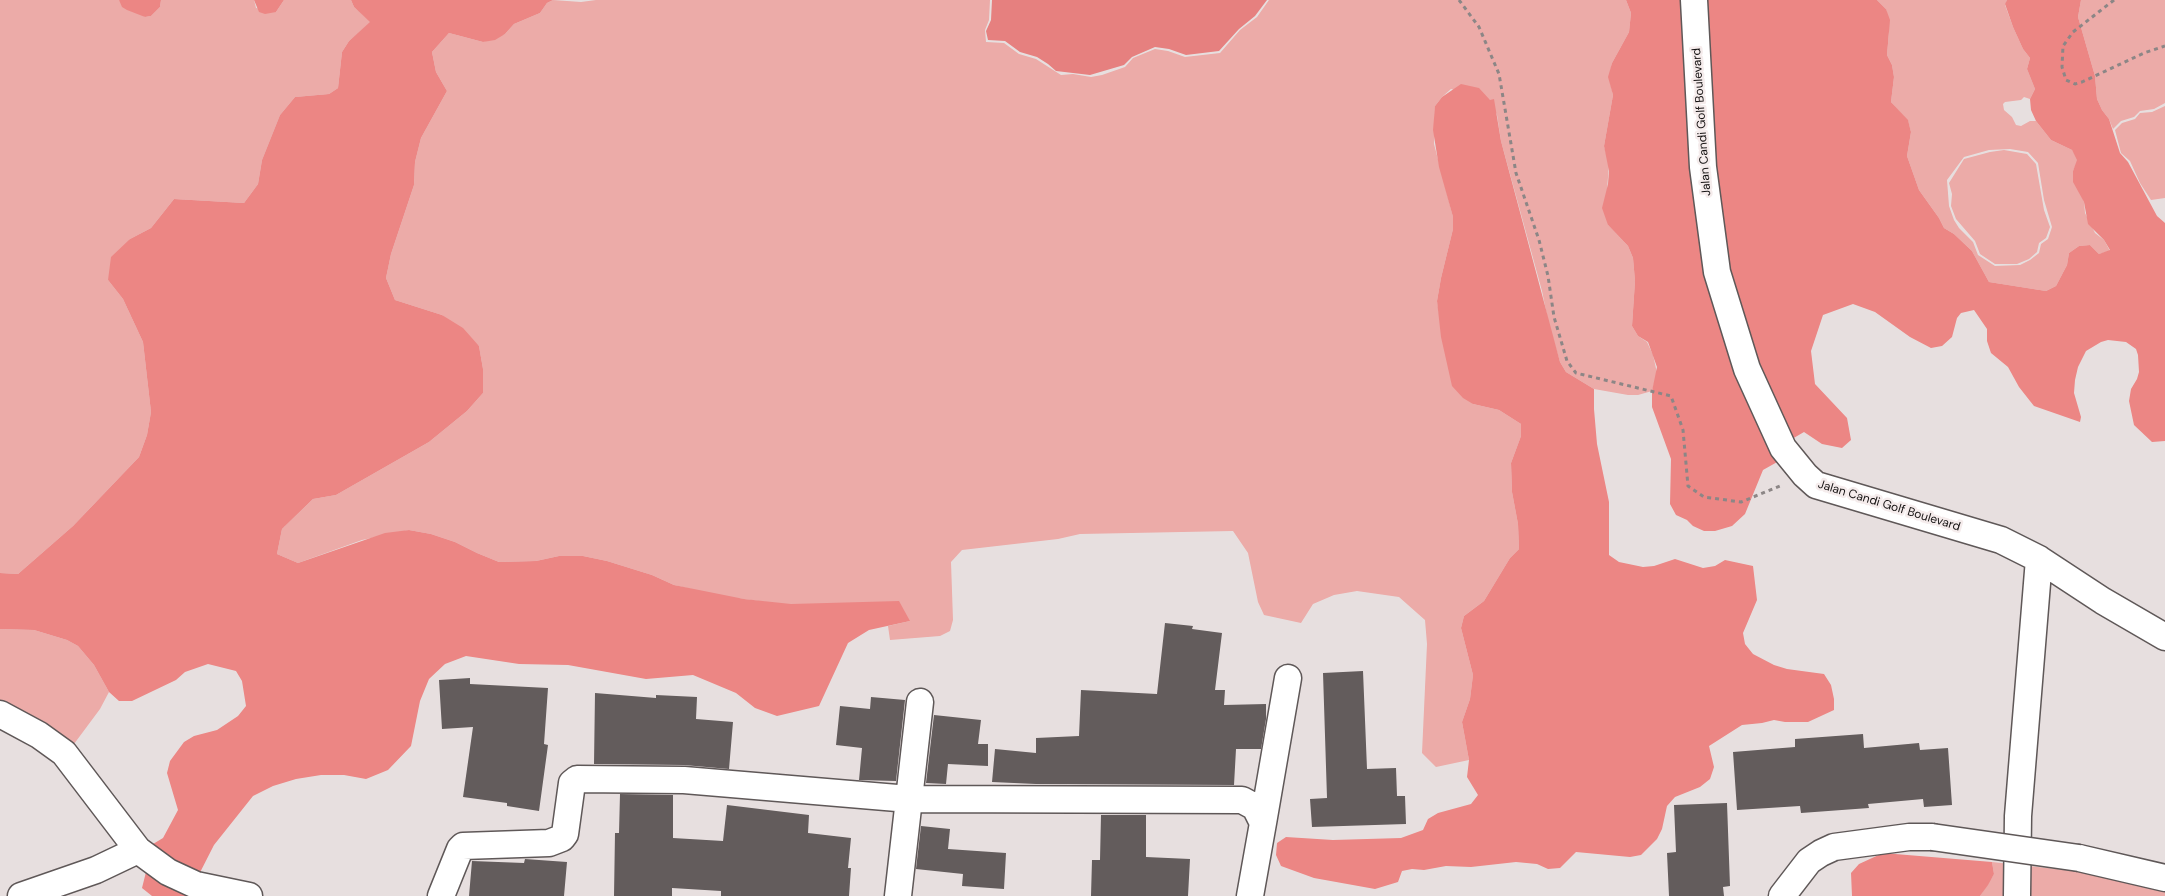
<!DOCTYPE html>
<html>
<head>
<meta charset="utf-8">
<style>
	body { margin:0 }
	canvas { display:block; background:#e7dfdf }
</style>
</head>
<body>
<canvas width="2165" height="896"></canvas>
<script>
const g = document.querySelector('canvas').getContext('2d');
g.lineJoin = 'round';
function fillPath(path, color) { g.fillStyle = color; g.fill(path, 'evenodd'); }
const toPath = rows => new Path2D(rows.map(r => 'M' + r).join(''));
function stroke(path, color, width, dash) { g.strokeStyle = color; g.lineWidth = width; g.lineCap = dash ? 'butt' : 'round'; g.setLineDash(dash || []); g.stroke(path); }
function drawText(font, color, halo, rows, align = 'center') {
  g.font = font + ' "DM Sans",sans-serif'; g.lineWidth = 5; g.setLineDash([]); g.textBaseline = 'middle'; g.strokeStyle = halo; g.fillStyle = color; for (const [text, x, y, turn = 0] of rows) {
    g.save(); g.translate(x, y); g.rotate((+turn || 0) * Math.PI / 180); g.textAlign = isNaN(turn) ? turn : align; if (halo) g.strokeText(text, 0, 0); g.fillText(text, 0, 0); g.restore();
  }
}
fillPath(toPath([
	[0,0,119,0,145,17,151,16,160,7,161,0,254,0,256,8,276,12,284,0,351,0,354,7,371,22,349,41,342,52,338,88,329,94,295,97,280,115,262,160,258,184,244,203,174,199,151,228,130,239,108,280,123,299,143,342,151,412,147,435,139,457,73,526,18,574,0,573],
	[553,0,581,2,596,0,990,0,989,20,985,30,986,42,1004,43,1019,54,1036,59,1061,75,1073,74,1091,77,1102,75,1125,67,1133,58,1155,49,1168,51,1185,57,1220,53,1240,30,1257,17,1269,0,1626,0,1631,13,1629,32,1612,63,1609,77,1613,95,1604,146,1609,164,1607,190,1608,225,1628,246,1633,258,1635,281,1632,326,1638,336,1647,342,1653,355,1657,373,1652,391,1638,395,1628,395,1594,389,1566,372,1560,362,1549,325,1542,291,1501,141,1497,115,1490,100,1451,89,1442,97,1435,106,1434,144,1453,217,1453,229,1441,278,1437,301,1439,314,1473,404,1499,410,1521,424,1521,436,1511,463,1512,492,1518,524,1519,549,1510,558,1484,601,1464,616,1461,628,1473,675,1470,699,1462,722,1469,760,1436,767,1422,753,1427,644,1425,620,1399,597,1357,591,1334,595,1313,604,1301,623,1264,615,1258,602,1248,553,1233,531,1080,534,1058,539,962,550,951,562,953,620,950,631,940,636,890,640,888,626,910,621,721,596,674,585,652,575,607,561,583,556,559,556,536,561,499,562,477,553,455,542,431,534,409,530,362,540,298,563,277,554,282,529,313,499,336,495,429,442,467,411,483,393,483,369,479,346,442,315,395,300,386,278,391,254,414,185,415,162,421,138,447,91,436,72,432,52,449,33,483,42,505,34,514,24,540,13,547,3],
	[1877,0,2007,0,2005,5,2013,27,2023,49,2030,58,2027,69,2035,89,2030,99,2024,97,2021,100,2005,102,2003,104,2004,110,2012,117,2016,125,2021,126,2030,121,2036,121,2051,140,2072,150,2078,160,2073,171,2084,202,2085,213,2095,233,2104,240,2110,251,2099,254,2090,245,2079,246,2069,253,2067,265,2056,286,2046,291,1989,282,1972,251,1954,234,1944,228,1939,218,1919,190,1907,156,1911,132,1908,121,1891,102,1894,77,1892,65,1887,55,1889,32,1886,9],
	[2010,149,2028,152,2038,163,2044,200,2052,227,2048,239,2041,244,2039,253,2030,260,2020,265,1995,266,1978,255,1973,242,1959,228,1954,220,1949,206,1947,180,1964,157,1989,150],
	[2081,0,2165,0,2165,103,2154,109,2140,111,2134,117,2121,121,2113,129,2109,119,2102,110,2097,99,2095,76,2078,17],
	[2165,106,2165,198,2151,200,2140,183,2130,161,2121,153,2115,130,2122,123,2135,119,2140,113,2152,112],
	[2004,150,2027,154,2036,164,2044,210,2050,227,2046,238,2039,243,2037,252,2029,259,2017,264,1995,264,1980,254,1975,241,1956,219,1951,206,1952,194,1949,183,1964,159,1990,152],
	[0,629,34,630,67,640,78,646,94,665,109,692,100,709,74,744,66,748,0,707],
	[1992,862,2111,875,2165,886,2165,896,1980,896,1994,874]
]), '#ecaba8');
fillPath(toPath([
	[119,0,161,0,160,7,151,16,145,17,127,10,122,7],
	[254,0,284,0,276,12,265,14,259,12],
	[351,0,553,0,547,3,540,13,514,24,505,34,495,40,483,42,449,33,432,52,436,72,447,91,421,138,415,162,414,185,391,254,386,278,395,300,442,315,463,328,479,346,483,369,483,393,467,411,429,442,336,495,313,499,282,529,277,554,298,563,385,533,409,530,431,534,455,542,477,553,499,562,536,561,559,556,583,556,607,561,652,575,674,585,744,599,791,604,899,601,910,621,869,630,848,643,819,706,777,716,755,708,736,693,693,675,646,679,568,665,519,664,466,656,445,664,429,679,420,701,411,746,388,770,366,779,344,775,321,775,296,779,273,786,253,796,214,845,188,896,152,896,142,888,153,844,163,838,178,810,167,773,170,761,184,742,194,736,217,730,238,716,246,706,242,681,236,671,208,664,185,672,176,680,132,701,119,701,109,692,94,665,78,646,67,640,34,630,0,629,0,573,18,574,73,526,139,457,147,435,151,412,143,342,123,299,108,280,111,257,130,239,151,228,174,199,244,203,258,184,262,160,280,115,295,97,329,94,338,88,342,52,349,41,370,22,354,7],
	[1626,0,1877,0,1886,9,1890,20,1887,55,1892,65,1894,77,1891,102,1908,120,1911,132,1907,156,1919,190,1939,218,1944,228,1954,234,1972,251,1989,282,2046,291,2056,286,2067,265,2069,253,2079,246,2090,245,2099,254,2110,250,2104,240,2088,224,2084,202,2073,182,2073,171,2077,160,2072,150,2051,140,2036,121,2031,110,2030,99,2035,89,2027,69,2030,58,2023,49,2013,27,2005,4,2007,0,2081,0,2078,17,2095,76,2097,99,2102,110,2109,119,2120,153,2128,162,2157,216,2165,223,2165,441,2152,442,2134,425,2129,401,2131,389,2137,379,2139,372,2138,355,2136,349,2126,342,2108,340,2101,342,2086,351,2078,367,2075,380,2074,393,2081,417,2080,422,2034,406,2030,401,2019,387,2008,367,1991,353,1987,341,1987,329,1974,310,1961,313,1957,318,1952,337,1942,346,1931,348,1910,337,1875,312,1853,304,1823,315,1811,351,1815,384,1847,418,1851,440,1842,448,1822,444,1804,432,1780,446,1779,461,1763,470,1745,514,1732,526,1715,531,1704,531,1693,526,1687,520,1676,515,1670,504,1671,459,1652,407,1652,391,1657,367,1648,342,1638,336,1632,326,1635,281,1633,258,1628,246,1608,225,1602,208,1608,184,1609,171,1604,146,1613,95,1608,77,1612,63,1629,32,1631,13],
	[1461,84,1479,88,1490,100,1494,99,1501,141,1560,362,1566,372,1594,389,1594,409,1597,444,1609,502,1609,555,1619,562,1643,567,1654,566,1675,559,1703,568,1715,566,1725,560,1753,566,1757,600,1743,633,1745,644,1753,654,1774,665,1787,669,1824,674,1831,685,1834,699,1834,710,1808,722,1785,722,1774,720,1762,723,1742,725,1709,746,1714,767,1710,779,1700,787,1675,797,1667,806,1662,829,1657,839,1641,855,1630,857,1576,852,1560,868,1548,869,1537,864,1516,862,1471,867,1446,866,1424,870,1412,869,1402,871,1398,882,1375,889,1314,878,1281,866,1276,855,1277,843,1286,837,1333,840,1401,838,1423,830,1428,819,1438,813,1471,804,1478,795,1467,777,1469,760,1462,722,1470,699,1473,675,1461,628,1464,616,1484,601,1510,558,1519,549,1518,524,1512,492,1511,463,1521,436,1521,424,1499,410,1473,404,1463,398,1452,386,1441,337,1437,301,1441,278,1453,229,1453,217,1439,167,1433,130,1435,106,1442,97],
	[1883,853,1992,862,1994,874,1988,885,1980,896,1852,896,1851,873,1859,864]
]), '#ec8684');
fillPath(toPath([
	[992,0,1267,0,1255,16,1239,29,1219,51,1186,55,1169,49,1155,47,1132,57,1124,65,1090,75,1056,71,1048,64,1037,57,1020,52,1005,41,988,40,986,31,991,20]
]), '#e6807f');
fillPath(toPath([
	[1165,623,1193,626,1192,629,1222,633,1215,690,1225,690,1224,705,1266,704,1266,719,1261,749,1236,749,1234,785,1036,784,992,782,995,749,1036,753,1036,738,1079,736,1081,690,1157,694],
	[1363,671,1367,769,1396,768,1397,796,1405,796,1406,824,1312,827,1310,799,1327,798,1323,673],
	[470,678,470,684,548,688,544,744,548,745,539,811,507,806,507,803,463,797,473,727,442,729,439,680],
	[595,693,656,698,656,695,697,697,696,719,733,722,729,769,684,765,594,764],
	[871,697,905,700,896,781,859,780,862,748,836,745,840,706,870,709],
	[934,715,981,720,978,744,988,744,988,766,948,764,946,784,926,783],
	[1863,734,1864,748,1919,743,1920,750,1948,748,1952,805,1924,807,1923,799,1868,804,1869,808,1801,813,1800,806,1737,810,1733,752,1795,747,1795,739],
	[620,794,673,795,673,838,723,841,727,805,809,815,808,833,851,838,848,868,851,868,849,896,721,896,721,891,672,888,672,896,614,896,615,833,619,833],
	[1727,803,1730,886,1723,887,1724,896,1669,896,1667,853,1676,852,1674,805],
	[1101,815,1146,815,1146,857,1190,859,1188,896,1091,896,1092,860,1100,860],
	[921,826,950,829,948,849,1006,853,1004,889,962,886,963,874,916,869],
	[525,859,567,862,564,896,469,896,472,861,524,863]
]), '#635c5c');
const minor = toPath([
	[1694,0,1703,167,1717,272,1747,369,1783,448,1805,475,1816,485,2001,540,2039,559,2103,601,2165,637],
	[0,714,39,735,64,753,138,850,168,872,196,885,249,896],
	[1263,823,1288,678],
	[2079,858,2165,878],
	[21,896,96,870,138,850],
	[441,896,460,849,463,846,549,843,562,838,565,834,572,783,577,779,684,780,909,799,1242,800,1255,807,1263,823,1250,896],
	[898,896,920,702],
	[1782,896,1809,861,1821,853,1834,847,1909,837,1932,837],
	[2017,896,2018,816,2039,559]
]);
stroke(minor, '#5f5858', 29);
stroke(toPath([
	[1459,0,1479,27,1499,74,1516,173,1539,240,1548,276,1554,317,1567,361,1576,373,1671,396,1683,430,1688,486,1704,497,1741,502,1780,486],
	[2114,0,2073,32,2063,46,2062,67,2066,80,2075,84,2082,82,2144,53,2165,46]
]), '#8c8686', 3, [4, 4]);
stroke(minor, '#fff', 26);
const minorBridge = toPath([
	[1932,837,2079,858]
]);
stroke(minorBridge, '#5f5858', 29, []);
stroke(minorBridge, '#fff', 26);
drawText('12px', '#151212', '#f5ecec', [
	["Jalan Candi Golf Boulevard",1702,122,-94],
	["Jalan Candi Golf Boulevard",1889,506,17]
]);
</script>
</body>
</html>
